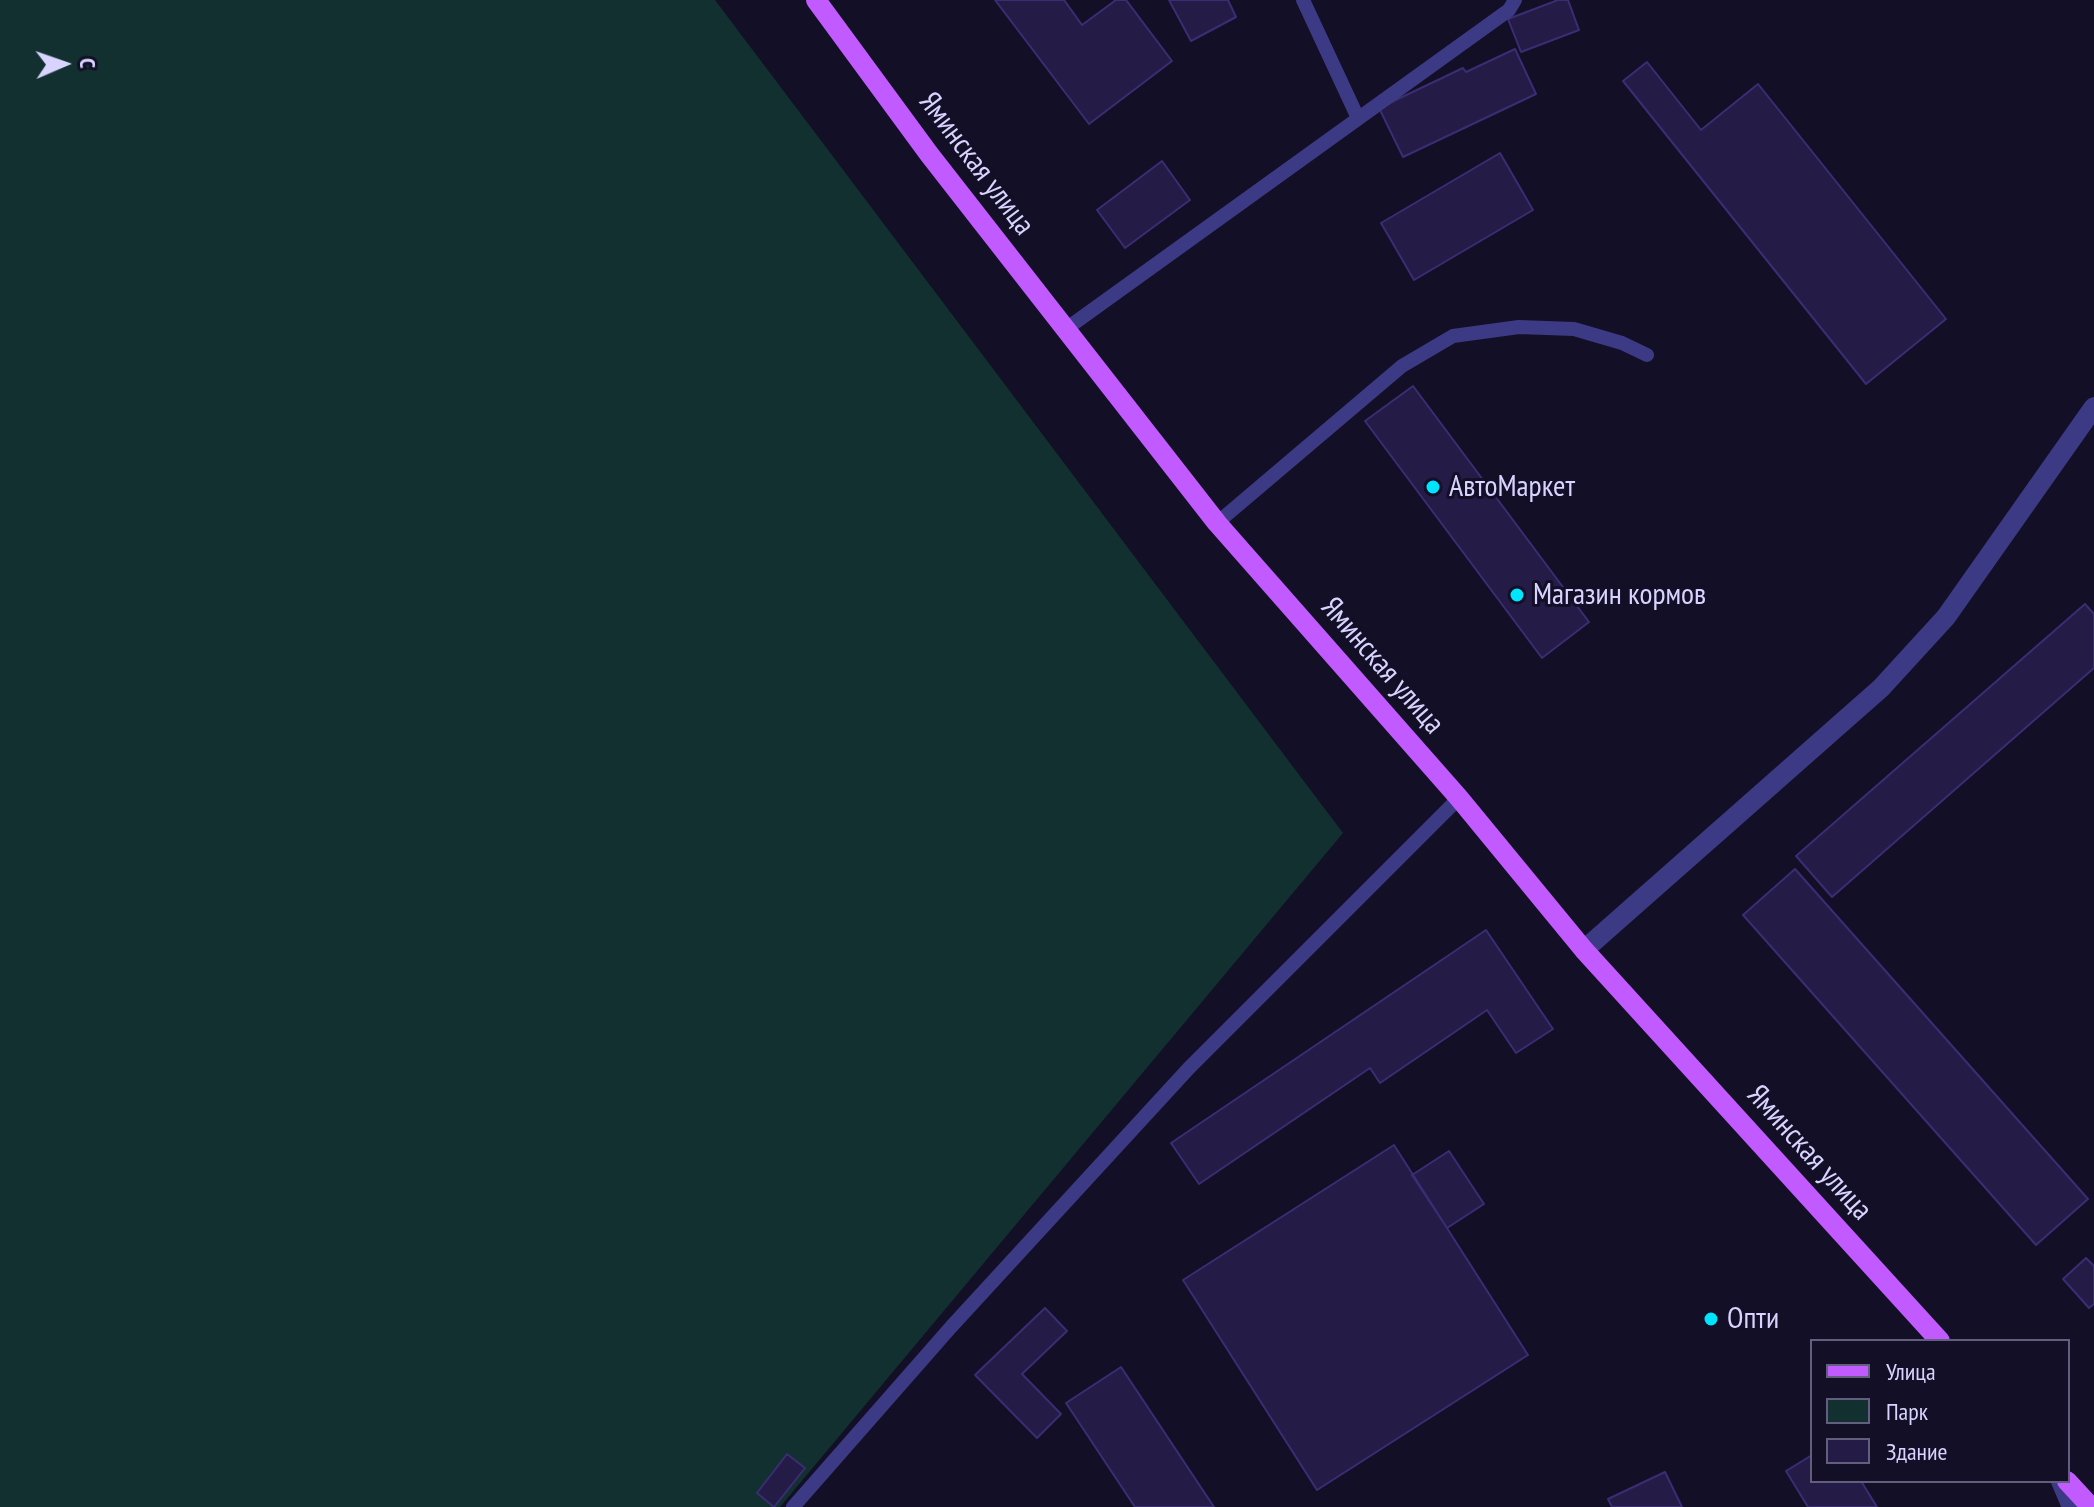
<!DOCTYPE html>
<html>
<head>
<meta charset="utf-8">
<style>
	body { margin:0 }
	#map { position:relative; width:2094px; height:1507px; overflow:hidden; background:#130f26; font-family:"PT Sans Narrow",sans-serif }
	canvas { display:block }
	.legend { position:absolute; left:1810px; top:1339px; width:260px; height:144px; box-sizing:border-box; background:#130f26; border:2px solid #625e7d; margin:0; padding:10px 14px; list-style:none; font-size:24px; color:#d9d4ff }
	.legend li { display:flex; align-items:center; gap:16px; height:40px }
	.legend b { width:40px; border:2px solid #625e7d }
	.north { position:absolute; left:24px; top:24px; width:80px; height:80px; -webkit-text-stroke:6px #130f26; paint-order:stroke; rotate:88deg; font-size:22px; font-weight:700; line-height:32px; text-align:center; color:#d9d4ff }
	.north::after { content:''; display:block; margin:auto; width:28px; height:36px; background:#d9d4ff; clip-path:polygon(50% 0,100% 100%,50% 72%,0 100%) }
</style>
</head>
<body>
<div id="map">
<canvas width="2094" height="1507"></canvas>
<ul class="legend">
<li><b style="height:10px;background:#c25bff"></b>Улица</li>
<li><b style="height:22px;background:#12302f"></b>Парк</li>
<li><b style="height:22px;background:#241b47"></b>Здание</li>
</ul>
<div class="north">С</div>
</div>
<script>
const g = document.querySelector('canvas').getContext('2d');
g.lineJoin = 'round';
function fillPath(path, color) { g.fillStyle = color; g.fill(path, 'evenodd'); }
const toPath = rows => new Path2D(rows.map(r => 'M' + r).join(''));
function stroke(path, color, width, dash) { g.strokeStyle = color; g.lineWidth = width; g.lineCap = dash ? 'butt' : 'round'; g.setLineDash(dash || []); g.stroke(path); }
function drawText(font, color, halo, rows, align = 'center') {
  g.font = font + ' "PT Sans Narrow",sans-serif'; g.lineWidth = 6; g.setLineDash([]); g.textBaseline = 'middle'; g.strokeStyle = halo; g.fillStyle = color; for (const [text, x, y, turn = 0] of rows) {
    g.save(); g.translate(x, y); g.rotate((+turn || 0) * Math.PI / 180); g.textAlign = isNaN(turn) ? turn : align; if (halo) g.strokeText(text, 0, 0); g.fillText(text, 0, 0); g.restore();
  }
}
fillPath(toPath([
	[0,0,715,0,1343,833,780,1507,0,1507]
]), '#12302f');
const building = toPath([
	[995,0,1064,0,1082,25,1116,0,1126,0,1172,61,1089,124,995,0],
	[1169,0,1228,0,1236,17,1191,41,1169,0],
	[1558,0,1568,0,1579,30,1521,52,1508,19,1558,0],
	[1515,49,1536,94,1403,157,1379,108,1463,68,1466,72,1515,49],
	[1647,62,1701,130,1758,84,1946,319,1866,384,1623,81,1647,62],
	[1500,153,1533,210,1414,280,1381,223,1500,153],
	[1162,161,1190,200,1125,248,1097,210,1162,161],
	[1413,386,1589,622,1542,658,1365,421,1413,386],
	[2085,604,2094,614,2094,668,1832,897,1796,856,2085,604],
	[1795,869,2088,1199,2036,1245,1743,915,1795,869],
	[1486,930,1553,1029,1516,1053,1487,1010,1380,1083,1370,1068,1199,1184,1171,1143,1486,930],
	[1394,1145,1528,1355,1317,1490,1183,1280,1394,1145],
	[1449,1151,1484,1204,1447,1228,1412,1175,1449,1151],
	[2086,1258,2094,1266,2094,1304,2089,1308,2063,1279,2086,1258],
	[1045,1308,1067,1331,1022,1374,1061,1414,1037,1438,975,1375,1045,1308],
	[1121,1367,1214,1507,1135,1507,1066,1403,1121,1367],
	[787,1454,805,1468,774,1507,757,1493,787,1454],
	[1812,1455,1812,1481,1861,1481,1877,1507,1808,1507,1786,1471,1812,1455],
	[1665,1472,1682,1507,1612,1507,1608,1499,1665,1472]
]);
fillPath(building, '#241b47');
stroke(building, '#3b2d73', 2);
stroke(toPath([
	[1303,0,1358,118],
	[1066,329,1509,10,1515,0],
	[1217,523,1402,366,1453,336,1519,327,1574,329,1622,343,1647,355],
	[793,1507,951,1327,1189,1068,1459,798]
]), '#3d3a85', 14);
stroke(toPath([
	[1584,950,1881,688,1946,617,2094,407],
	[2061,1481,2072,1507]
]), '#3d3a85', 20);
stroke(toPath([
	[816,0,929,154,1217,523,1459,798,1584,950,1940,1341],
	[2067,1481,2091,1507]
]), '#c25bff', 20);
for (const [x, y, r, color] of [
	[1433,487,8,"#00e5ff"],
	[1517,595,8,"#00e5ff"],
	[1711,1319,8,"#00e5ff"]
]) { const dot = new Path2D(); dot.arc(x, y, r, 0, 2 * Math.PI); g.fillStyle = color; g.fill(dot); stroke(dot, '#130f26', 3); }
drawText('30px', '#d9d4ff', '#130f26', [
	["Яминская улица",976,164,53],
	["Яминская улица",1382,666,49],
	["Яминская улица",1809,1153,48]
]);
drawText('30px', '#d9d4ff', '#130f26', [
	["АвтоМаркет",1449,487],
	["Магазин кормов",1533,595],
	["Опти",1727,1319]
], 'left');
</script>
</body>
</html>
